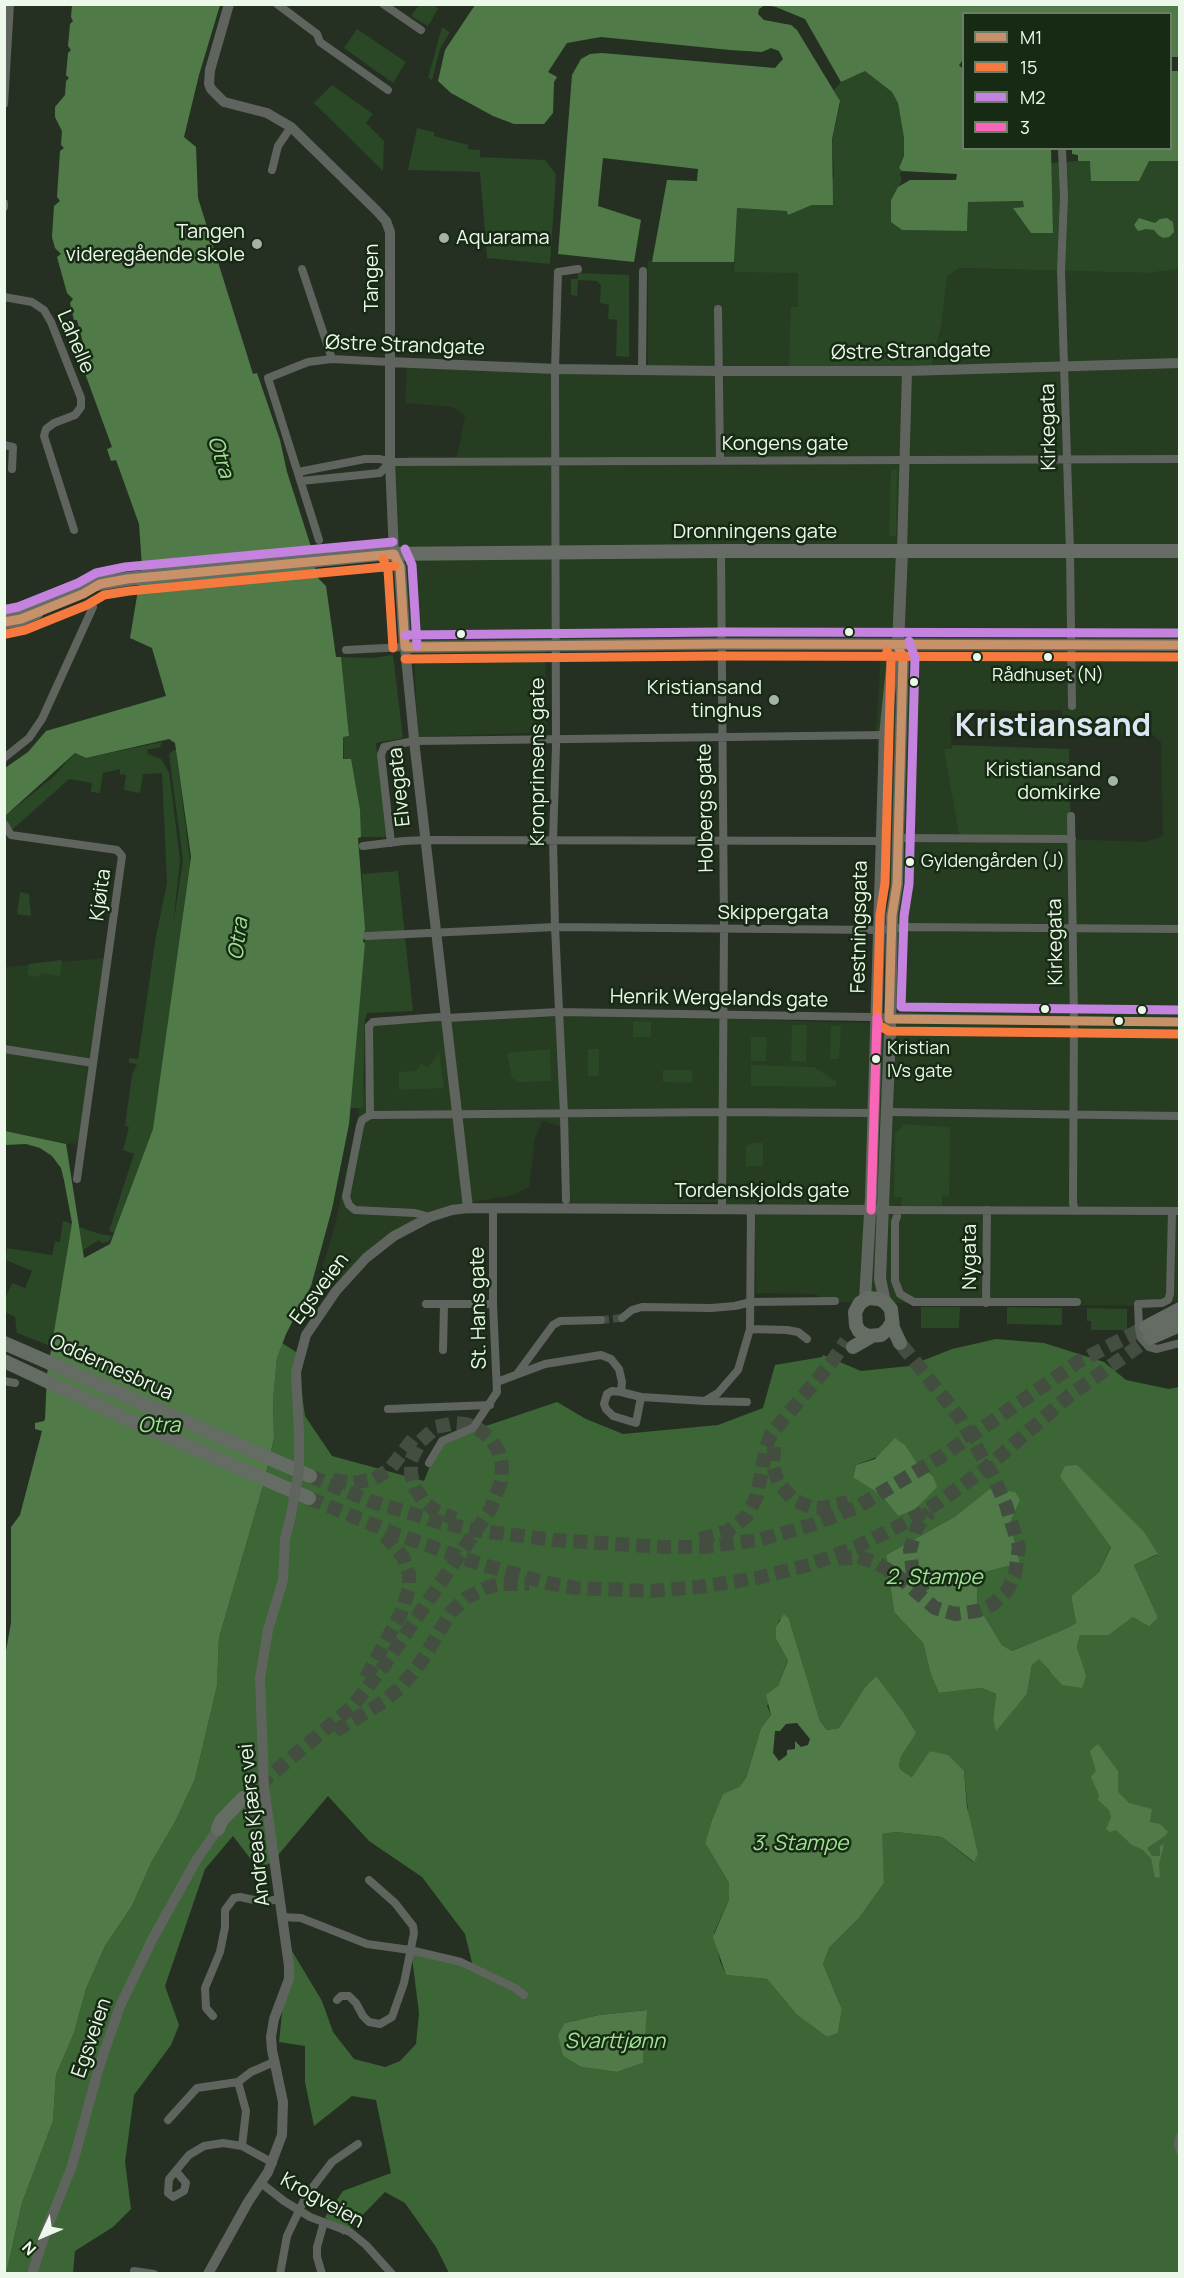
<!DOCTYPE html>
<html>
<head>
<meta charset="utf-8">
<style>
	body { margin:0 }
	#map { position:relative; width:1184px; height:2278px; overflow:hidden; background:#253023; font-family:Manrope,sans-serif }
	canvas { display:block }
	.frame { position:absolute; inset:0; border:6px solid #ecf9ea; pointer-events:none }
	.legend { position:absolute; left:962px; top:12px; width:210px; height:138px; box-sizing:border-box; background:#172b14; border:2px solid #6c7d6a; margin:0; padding:8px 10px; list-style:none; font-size:18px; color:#ecf9ea }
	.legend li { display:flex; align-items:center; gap:12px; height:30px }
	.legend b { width:30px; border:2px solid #6c7d6a }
	.north { position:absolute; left:12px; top:2206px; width:60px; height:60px; -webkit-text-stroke:4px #172b14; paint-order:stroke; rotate:226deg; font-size:16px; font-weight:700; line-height:24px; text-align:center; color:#ecf9ea }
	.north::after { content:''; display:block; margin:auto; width:21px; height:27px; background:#ecf9ea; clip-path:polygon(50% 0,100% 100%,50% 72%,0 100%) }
</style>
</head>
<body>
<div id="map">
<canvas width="1184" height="2278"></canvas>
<div class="frame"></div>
<ul class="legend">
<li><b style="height:8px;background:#c7916a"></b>M1</li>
<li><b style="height:8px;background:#f6793e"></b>15</li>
<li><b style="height:8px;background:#c483df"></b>M2</li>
<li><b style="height:8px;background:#fa66b7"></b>3</li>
</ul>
<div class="north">N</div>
</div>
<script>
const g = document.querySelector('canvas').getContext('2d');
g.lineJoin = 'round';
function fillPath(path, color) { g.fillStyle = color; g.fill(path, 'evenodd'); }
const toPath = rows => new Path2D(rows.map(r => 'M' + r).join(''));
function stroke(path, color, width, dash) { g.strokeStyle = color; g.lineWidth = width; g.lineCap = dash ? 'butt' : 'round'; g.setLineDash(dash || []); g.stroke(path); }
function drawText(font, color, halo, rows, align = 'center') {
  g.font = font + ' Manrope,sans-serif'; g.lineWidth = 5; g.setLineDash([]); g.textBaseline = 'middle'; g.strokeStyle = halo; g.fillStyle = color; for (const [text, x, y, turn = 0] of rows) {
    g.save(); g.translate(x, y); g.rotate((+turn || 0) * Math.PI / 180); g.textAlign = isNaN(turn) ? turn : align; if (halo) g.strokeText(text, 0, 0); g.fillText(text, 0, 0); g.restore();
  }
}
fillPath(toPath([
	[648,261,733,262,734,272,791,272,857,279,820,367,838,365,942,322,947,276,960,268,1148,273,1179,269,1179,1301,1162,1306,823,1302,816,1294,756,1293,756,1243,758,1243,752,1239,743,1208,714,1202,570,1205,563,1175,563,1127,542,1121,535,1139,529,1187,513,1195,467,1203,422,1221,332,1284,323,1266,336,1221,365,1082,367,1025,551,1017,568,1014,899,1024,876,731,882,639,545,641,547,732,418,737,414,657,401,656,398,605,390,560,387,466,410,456,457,457,465,416,453,407,405,403,407,367,516,361,648,370],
	[967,709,1015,711,1061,710,1068,732,1152,734,1161,742,1163,836,1145,842,959,835,955,810,950,718],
	[106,958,83,1143,67,1144,5,1131,5,967]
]), '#263d22');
fillPath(toPath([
	[419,5,434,5,438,9,428,26,411,16],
	[442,27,450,32,440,49,432,80,428,78],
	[357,29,406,62,393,83,344,48],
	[865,71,892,92,898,103,904,138,904,156,899,168,902,171,899,175,901,176,901,182,891,200,891,222,902,230,967,231,968,202,1024,201,1024,207,1014,208,1053,233,1051,163,1078,161,1179,161,1179,269,1148,273,960,268,947,276,942,322,931,367,789,366,791,307,798,307,798,273,734,272,736,208,788,211,790,214,812,205,834,176,832,139,840,104,834,90,841,82],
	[332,85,373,114,366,123,384,141,383,171,314,103],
	[417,128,434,132,434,136,468,145,468,149,480,150,480,157,545,160,556,174,550,264,487,258,480,172,408,170],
	[578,273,629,275,629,357,616,356,617,320,608,319,609,305,600,303,601,286,597,281,578,280,577,296,571,295,571,279,578,279],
	[893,469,897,470,896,536,889,536,891,472],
	[393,655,403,738,376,743,388,837,361,837,350,759,344,759,343,737,349,736,341,657,372,658],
	[162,742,160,747,147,750,148,754,161,759,169,772,180,860,173,926,183,860,169,754,174,750,176,750,190,862,154,1128,116,1233,109,1231,134,1154,123,1150,129,1127,125,1126,132,1075,137,1064,129,1063,129,1058,138,1059,156,936,167,883,162,773,143,774,140,793,124,790,126,775,120,774,120,769,103,773,100,793,91,792,92,783,69,779,13,829,5,827,5,816,53,777,75,753,86,758],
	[952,745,1069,749,1071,839,959,835,944,749,952,749],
	[398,871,413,1011,367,1013,365,1020,363,1108,349,1108,365,942,362,874],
	[20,892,29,894,31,916,17,914],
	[62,960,60,976,41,973,40,977,27,975,29,964],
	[633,1021,651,1022,651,1037,633,1037],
	[792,1025,807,1025,806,1062,791,1061],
	[831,1026,841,1026,839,1059,830,1059],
	[751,1037,767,1037,766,1061,751,1061],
	[550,1049,551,1081,519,1082,512,1078,507,1053],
	[588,1049,599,1049,599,1076,588,1076],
	[439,1053,444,1088,399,1090,399,1072,416,1071,421,1064,428,1067],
	[751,1065,814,1067,837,1082,836,1087,751,1086],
	[663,1070,692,1070,692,1083,663,1082],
	[902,1124,950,1127,949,1196,942,1195,942,1206,901,1206,902,1197,894,1197,895,1133,902,1127],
	[752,1143,763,1143,763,1164,761,1166,746,1167,746,1146],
	[63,1221,73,1224,53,1347,17,1333,15,1317,5,1312,5,1299,12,1283,25,1288,32,1271,6,1260,7,1248,52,1255,55,1241,60,1242],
	[79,1227,100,1234,112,1236,108,1242,102,1243,99,1240,83,1250],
	[921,1307,960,1307,959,1328,921,1328],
	[1007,1307,1062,1308,1062,1325,1007,1324],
	[1087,1308,1127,1309,1127,1330,1091,1330,1091,1321,1087,1321]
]), '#2a4726');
fillPath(toPath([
	[996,1339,1044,1343,1104,1362,1126,1380,1169,1389,1179,1387,1179,2273,449,2273,436,2247,405,2203,385,2192,343,2235,325,2217,343,2191,391,2173,376,2100,352,2096,314,2126,305,2082,305,2046,279,2042,289,1946,322,2001,333,2032,354,2059,385,2067,400,2061,416,2044,419,2013,411,1949,473,1967,465,1934,422,1877,369,1841,328,1796,273,1861,259,1870,233,1836,205,1869,165,1986,179,2025,171,2045,134,2095,125,2162,131,2209,113,2227,75,2251,73,2273,6,2274,22,2203,53,2121,56,2075,74,2033,86,1989,105,1946,132,1906,151,1863,175,1822,195,1779,217,1686,219,1638,263,1486,274,1438,273,1400,277,1358,282,1343,296,1352,305,1416,332,1456,424,1481,438,1446,474,1430,557,1402,586,1419,623,1434,718,1425,763,1408,775,1365,822,1357,823,1355,861,1371,909,1366,952,1349],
	[906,1446,917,1463,933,1476,898,1516,881,1495,853,1476,856,1465],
	[1060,1477,1157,1555,1134,1565,1158,1619,1133,1617,1109,1635,1080,1635,1077,1647,1085,1676,1049,1671,1039,1658,1032,1665,1027,1694,996,1730,993,1720,996,1694,982,1688,939,1693,931,1675,923,1643,894,1612,886,1555,956,1516,976,1502,1010,1522,1020,1563,978,1574,977,1604,1002,1645,1012,1651,1065,1629,1076,1623,1071,1596,1099,1572,1111,1546],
	[789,1619,820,1721,827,1730,839,1728,865,1687,876,1676,885,1691,901,1756,899,1766,901,1770,912,1777,931,1751,964,1771,973,1862,942,1837,896,1832,881,1834,884,1883,859,1918,829,1948,823,1964,842,2009,838,2033,827,2037,797,2015,767,1979,726,1975,720,1961,714,1933,729,1899,729,1883,705,1843,712,1820,723,1795,739,1787,746,1778,761,1728,771,1715,767,1706,778,1686,788,1659,776,1639,777,1627,779,1620],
	[646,2010,643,2063,617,2072,581,2067,563,2056,565,2023,599,2015]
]), '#3c6636');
fillPath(toPath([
	[72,5,220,5,199,75,184,137,196,147,198,198,253,374,257,373,280,440,287,472,313,553,316,576,326,586,336,657,341,657,349,736,343,737,343,759,351,759,360,810,361,837,358,838,365,929,363,942,365,943,349,1124,332,1209,311,1286,286,1334,277,1358,273,1400,274,1438,263,1486,219,1638,217,1686,195,1779,175,1822,151,1863,132,1906,105,1946,86,1989,74,2033,56,2075,53,2121,22,2203,6,2274,4,2273,4,1662,11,1623,11,1527,20,1515,42,1431,35,1429,35,1423,44,1421,45,1419,47,1374,72,1223,64,1180,61,1168,52,1156,40,1148,26,1144,5,1145,5,1131,66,1144,84,1258,110,1244,153,1129,191,857,175,743,169,739,86,758,75,753,5,816,5,768,28,752,46,731,166,696,152,648,130,638,142,566,139,524,116,460,111,461,107,449,112,447,79,357,86,354,77,320,74,320,70,303,73,299,67,293,57,257,61,254,55,248,52,237,54,206,60,201,57,197,60,151,64,148,61,145,62,131,55,117,55,107,65,95,66,81,69,78,66,75,68,53,71,50,68,46,70,24,73,21,71,17],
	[475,5,1179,5,1179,57,1171,57,1170,14,964,14,963,60,959,65,963,69,964,148,1051,149,1053,233,1031,233,1013,208,1024,207,1023,201,968,202,967,231,902,230,891,222,891,200,898,187,910,180,956,180,957,174,902,171,899,168,904,156,904,138,898,103,892,92,865,71,841,82,805,19,776,7,765,5,759,9,758,14,764,20,791,25,797,30,840,101,832,139,833,205,812,205,788,215,787,211,737,208,734,262,652,262,667,180,697,181,698,169,603,158,598,206,641,220,634,262,558,254,572,75,581,59,590,54,602,53,775,68,783,59,779,51,771,48,762,52,730,50,601,37,567,43,548,72,557,77,554,82,553,113,544,124,514,124,493,116,451,93,438,81,445,50],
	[1171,71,1179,71,1179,161,1149,161,1139,181,1091,181,1090,161,1078,161,1078,155,1072,154,1072,149,1170,148],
	[1139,218,1155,223,1160,219,1167,218,1173,222,1174,232,1169,237,1163,238,1158,235,1154,230,1146,229,1138,231,1134,225],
	[895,1438,906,1446,917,1463,933,1476,937,1487,915,1509,898,1516,881,1495,853,1477,856,1465,875,1459],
	[1077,1465,1144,1532,1158,1554,1134,1565,1158,1618,1149,1626,1133,1617,1109,1635,1080,1635,1077,1647,1086,1676,1082,1688,1062,1685,1039,1659,1032,1665,1027,1694,996,1731,993,1720,996,1694,982,1688,939,1693,931,1675,923,1643,894,1612,886,1555,956,1516,990,1489,1015,1492,1020,1500,1010,1522,1020,1563,978,1574,977,1604,1002,1645,1012,1651,1065,1629,1076,1623,1071,1596,1099,1572,1111,1547,1060,1477,1065,1466],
	[784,1614,789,1619,820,1721,827,1730,839,1728,865,1687,876,1676,903,1712,916,1733,901,1756,899,1766,901,1770,912,1777,930,1751,948,1755,964,1771,967,1807,978,1854,974,1862,942,1837,896,1832,882,1834,884,1883,859,1918,829,1948,823,1964,842,2009,838,2033,827,2037,797,2015,767,1979,726,1975,713,1937,729,1899,729,1883,705,1843,712,1820,723,1794,739,1787,746,1778,761,1728,771,1715,766,1695,778,1686,788,1660,776,1639,776,1627],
	[797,1723,810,1739,808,1745,801,1747,795,1741,795,1749,787,1750,787,1755,779,1761,773,1753,775,1731,780,1731,786,1724],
	[1098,1744,1118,1771,1118,1792,1129,1803,1152,1809,1150,1822,1160,1824,1168,1832,1165,1836,1147,1848,1152,1856,1160,1856,1160,1846,1164,1844,1159,1864,1160,1877,1155,1878,1151,1858,1143,1850,1132,1845,1116,1830,1110,1832,1106,1829,1111,1817,1109,1810,1098,1800,1099,1795,1091,1777,1096,1771,1090,1751],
	[647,2010,643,2063,617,2072,581,2067,563,2056,558,2035,565,2023,599,2015]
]), '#507b48');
stroke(toPath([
	[601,1320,622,1318]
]), '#434e41', 8, [8, 4]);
stroke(toPath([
	[774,1447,773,1466,776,1476,780,1485,794,1500,810,1507,821,1508,848,1502],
	[310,1476,370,1501,439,1522,473,1530,555,1540,663,1547,704,1547,758,1540,812,1525,859,1506,942,1456,1078,1362,1146,1327],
	[333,1480,351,1483,374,1479,390,1469,416,1435],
	[309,1498,393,1533,477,1563,547,1583,577,1588,651,1591,699,1587,757,1578,809,1565,856,1547,907,1522,939,1502,986,1468,1070,1395,1150,1338],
	[700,1539,728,1531,746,1517,757,1496,766,1448,771,1434,831,1363,846,1341],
	[838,1559,859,1557,877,1563,899,1577,935,1608,955,1614,977,1611,993,1604,1007,1591,1015,1575,1019,1547,1006,1505,993,1476,960,1418,900,1343],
	[924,1592,913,1574,910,1550,917,1527,930,1512],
	[366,1678,401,1613,409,1589,409,1574,403,1557,389,1540,379,1533],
	[335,1731,383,1702,401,1687,421,1662,451,1612,466,1598,488,1587,500,1584,529,1584],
	[243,1798,352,1707,381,1670,490,1510,501,1482,502,1466,499,1452,491,1439,480,1430,466,1424,455,1423,436,1427,420,1442,411,1460,411,1474,415,1488,423,1500,434,1510,455,1519]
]), '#434e41', 14, [14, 7]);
stroke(toPath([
	[277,4,317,34,320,42,388,90],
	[383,4,421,30],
	[4,104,10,4],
	[1062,148,1064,198,1061,271,1070,552,1072,706],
	[272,170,278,146,291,127],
	[4,203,4,207],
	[302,269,332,359],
	[4,297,32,302,44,310,51,322,81,398,81,407,75,415,54,423,46,429,44,436,74,530],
	[718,309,720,460],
	[642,369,643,271],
	[4,445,13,447,12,469],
	[298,472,365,459,380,459,390,462,1180,459],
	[301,481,380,473,390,462],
	[319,540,268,378,308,362,332,359,389,362],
	[721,551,724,929,722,1209],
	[346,650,405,647],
	[4,758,29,738,42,719,93,607],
	[1071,816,1074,1021,1073,1203,1075,1211],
	[5,825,11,835,117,850,122,856,77,1179],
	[898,838,1072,839],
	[391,843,381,755,384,747,414,741,885,735],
	[363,846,404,841,425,840,881,841],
	[367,936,555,927,880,930,905,927,1180,929],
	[4,1049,93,1063],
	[887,1112,1180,1116],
	[370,1115,369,1026,373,1022,439,1017,447,1018,558,1012,1180,1022],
	[370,1115,723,1112,873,1113],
	[370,1115,362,1120,360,1126,346,1197,349,1205,355,1210,415,1213,430,1217],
	[566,1200,564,1114,555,927,553,840,556,746,555,369,558,272,578,269],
	[883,1210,1180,1211],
	[1172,1211,1170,1294,1168,1300,1162,1303,1138,1304,1139,1328,1141,1338,1149,1347,1157,1349,1180,1343],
	[897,1216,895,1222,895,1281,900,1294,914,1302,1077,1302],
	[986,1303,987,1210],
	[426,1304,493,1304],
	[622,1318,632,1310,642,1307,711,1308,735,1306,751,1302,835,1301],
	[750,1329,787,1330,798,1332,807,1339],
	[443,1350,444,1305],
	[517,1374,553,1325,560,1321,601,1320],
	[4,1381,15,1383],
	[497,1382,545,1364,601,1355,611,1359,619,1369,622,1382,621,1392,641,1397,705,1401,718,1393,738,1370,750,1329,751,1210],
	[621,1392,612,1391,607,1394,604,1404,606,1409,613,1416,636,1423,641,1397],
	[705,1401,747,1402],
	[388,1409,490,1405],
	[429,1463,442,1441,473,1428,497,1392,493,1304,493,1208],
	[282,1917,301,1918,367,1944,410,1950,461,1962,515,1988,524,1995],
	[337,2000,341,1996,349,1996,356,2003,363,2016,369,2022,380,2024,392,2017,404,1983,414,1933,413,1926,395,1903,369,1880],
	[213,2016,206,2008,205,1988,220,1952,225,1927,225,1910,234,1898,240,1897,263,1902,279,1899],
	[238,2082,251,2072,274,2062],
	[168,2120,197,2088,238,2082,246,2111,242,2146],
	[1180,2136,1178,2144,1180,2151],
	[176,2171,186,2183,184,2191,173,2197,168,2193,169,2179,189,2155,204,2146,223,2143,242,2146,273,2163],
	[261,2183,284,2201,310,2217,350,2232,366,2245,392,2274],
	[134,2271,154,2274],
	[280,2274,287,2236,306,2196,332,2162,358,2144],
	[322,2274,317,2257,317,2247,324,2222]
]), '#60645e', 8);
stroke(toPath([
	[229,4,210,70,209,84,211,89,224,102,267,113,291,127,376,210,386,221,390,232,390,462,394,554],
	[389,362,555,369,719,371,907,371,1180,363],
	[902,552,907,371],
	[405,647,415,749,468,1208],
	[299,1434,296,1372,306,1335,336,1291,366,1258,394,1236,430,1217,452,1210,468,1208,883,1210],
	[32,2274,46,2231,72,2166,99,2067,120,2006,153,1938,197,1859,218,1829],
	[208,2274,248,2202,268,2172,282,2135,283,2102,272,2050,271,2037,274,2019,289,1979,289,1966,264,1787,260,1678,268,1630,283,1580,285,1539,290,1520]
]), '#60645e', 10);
stroke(toPath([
	[394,554,400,567,405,647,721,644,1180,645],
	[865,1300,871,1196,885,735,893,658,898,646,902,552],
	[885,1302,880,1279,890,1033,892,915,897,884,898,838,903,658,898,646]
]), '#60665f', 12);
stroke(toPath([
	[4,612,27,608,90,585,127,579,380,554,724,551,1180,551],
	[4,622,21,619,37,612]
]), '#676d66', 14);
stroke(toPath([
	[892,1322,888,1329,881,1335,868,1336,859,1331,856,1325,855,1312,860,1303,868,1298,879,1299,885,1302,891,1309,893,1328,900,1343],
	[1146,1327,1180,1309],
	[1150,1338,1180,1325],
	[4,1343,310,1476],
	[853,1347,872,1336],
	[4,1361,138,1424,309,1498],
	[218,1829,221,1821,243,1798]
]), '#646c64', 14);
stroke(toPath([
	[290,1520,299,1471,299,1434]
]), '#60645e', 10);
stroke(toPath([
	[394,554,400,567,405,647],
	[4,622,21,619,83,594,100,584,127,579,394,554],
	[898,646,903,658,897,884,892,915,889,1019,1180,1022],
	[405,647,721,644,1180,645]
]), '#c7916a', 9);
stroke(toPath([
	[383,559,388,570,393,648],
	[6,634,25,630,87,605,104,595,129,591,395,566],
	[887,651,891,660,885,883,880,915,877,1019,880,1026,889,1031,1180,1034],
	[405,659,721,656,1180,657]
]), '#f6793e', 9);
stroke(toPath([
	[405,549,412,565,417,646],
	[4,610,18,607,78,583,96,573,125,567,393,542],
	[405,635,721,632,1180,633],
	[909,641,915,658,909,884,904,916,901,1007,1180,1010]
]), '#c483df', 9);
stroke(toPath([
	[871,1210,877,1018]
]), '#fa66b7', 9);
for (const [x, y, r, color] of [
	[444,238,6,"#a6b3a4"],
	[257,244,6,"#a6b3a4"],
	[849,632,5,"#ecf9ea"],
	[461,634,5,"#ecf9ea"],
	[977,657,5,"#ecf9ea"],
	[1048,657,5,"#ecf9ea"],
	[914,682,5,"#ecf9ea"],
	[774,700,6,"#a6b3a4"],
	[1113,781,6,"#a6b3a4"],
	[910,862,5,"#ecf9ea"],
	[1045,1009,5,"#ecf9ea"],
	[1142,1010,5,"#ecf9ea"],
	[1119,1021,5,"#ecf9ea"],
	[876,1059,5,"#ecf9ea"]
]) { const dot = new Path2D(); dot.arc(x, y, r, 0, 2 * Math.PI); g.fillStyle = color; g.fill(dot); stroke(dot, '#172b14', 2); }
drawText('18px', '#ecf9ea', '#172b14', [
	["Rådhuset (N)",1048,676,"center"],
	["Gyldengården (J)",921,862],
	["Kristian",887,1049],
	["IVs gate",887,1072]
], 'left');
drawText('20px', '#ecf9ea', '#172b14', [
	["Tangen",245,232],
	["videregående skole",245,255],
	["Aquarama",456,238,"left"],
	["Kristiansand",762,688],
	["tinghus",762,711],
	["Kristiansand",1101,770],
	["domkirke",1101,793]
], 'right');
drawText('20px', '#ecf9ea', '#172b14', [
	["Tangen",372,278,-90],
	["Lahelle",75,342,67],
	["Østre Strandgate",405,346,2],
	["Østre Strandgate",911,352,-1],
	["Kirkegata",1049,427,-91],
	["Kongens gate",785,444],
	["Dronningens gate",755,532],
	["Kronprinsens gate",538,762,-90],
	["Elvegata",400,787,-96],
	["Holbergs gate",706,808,-91],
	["Kjøita",101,895,-82],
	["Skippergata",773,913],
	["Festningsgata",860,927,-89],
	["Kirkegata",1056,942,-91],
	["Henrik Wergelands gate",719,999,1],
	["Tordenskjolds gate",762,1191],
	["Nygata",970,1257,-90],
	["Egsveien",320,1289,-53],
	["St. Hans gate",479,1308,-91],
	["Oddernesbrua",111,1368,24],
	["Andreas Kjærs vei",255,1825,-96],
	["Egsveien",92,2038,-71],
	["Krogveien",322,2201,29]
]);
drawText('italic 21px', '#a0e395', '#172b14', [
	["Otra",220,457,72],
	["Otra",239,939,-83],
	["Otra",159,1426],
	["2. Stampe",934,1578],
	["3. Stampe",800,1844],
	["Svarttjønn",615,2042]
]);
drawText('bold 32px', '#dde4f2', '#172b14', [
	["Kristiansand",1053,727]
]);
</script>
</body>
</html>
